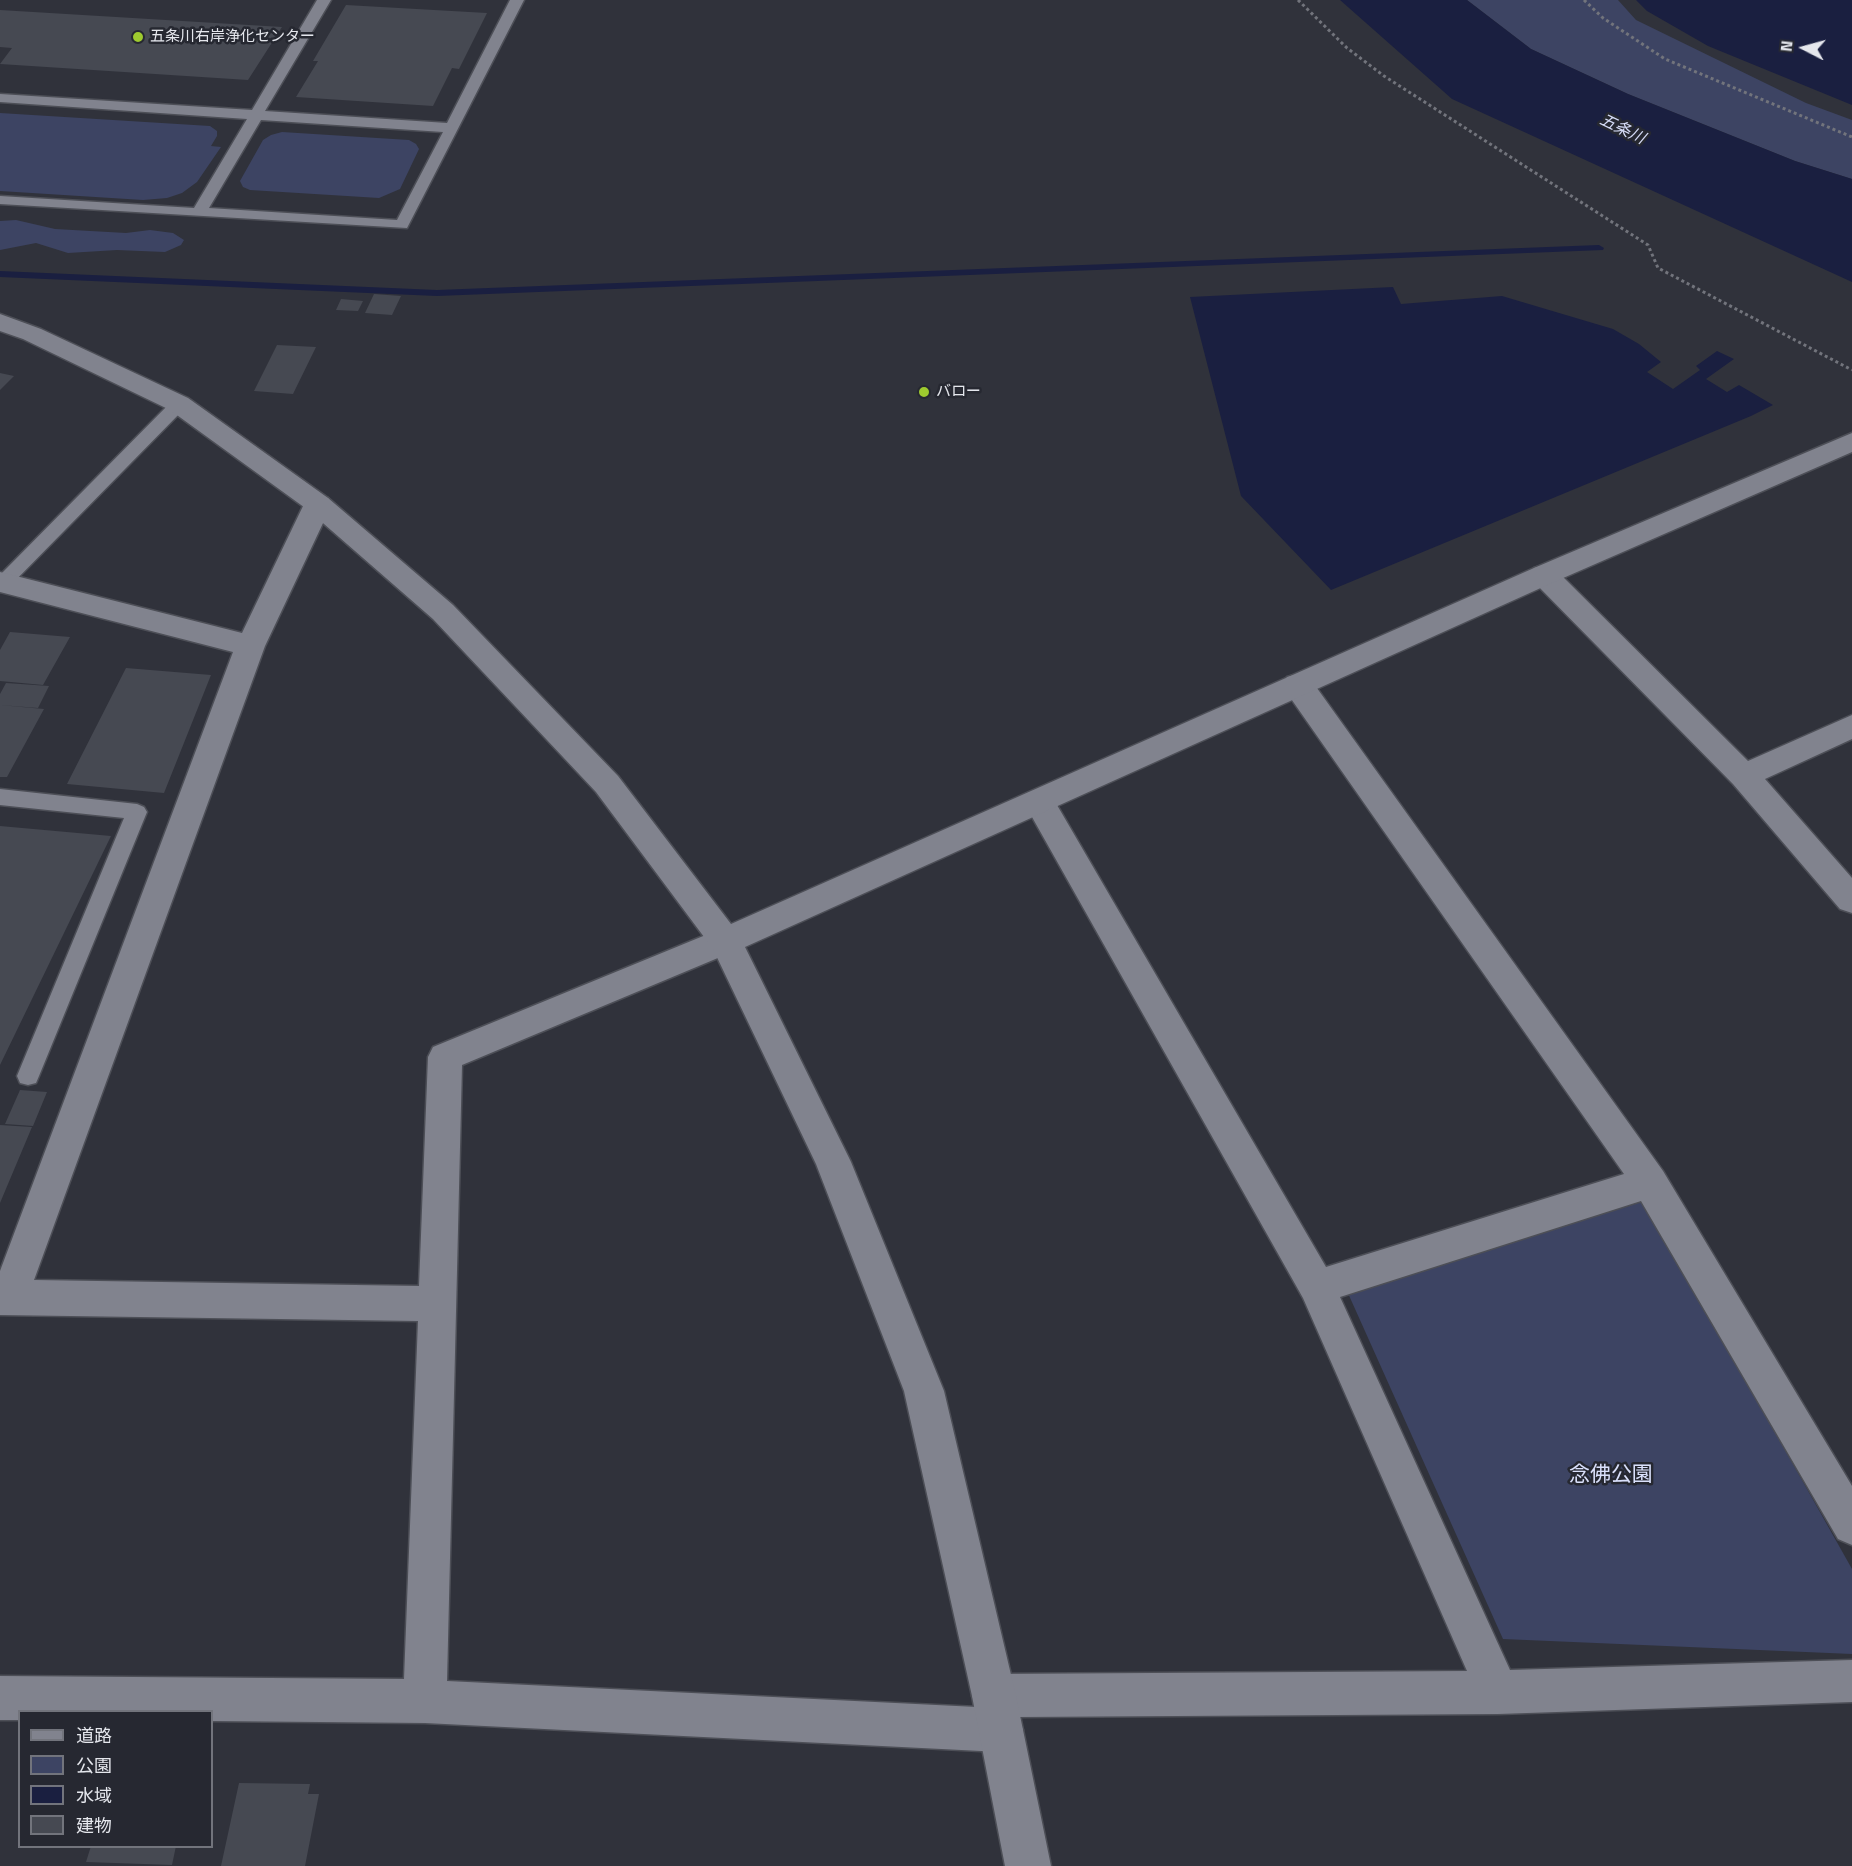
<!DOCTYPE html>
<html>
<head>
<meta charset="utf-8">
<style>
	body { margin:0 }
	#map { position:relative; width:1852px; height:1866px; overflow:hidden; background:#30323b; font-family:"Titillium Web","Noto Sans JP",sans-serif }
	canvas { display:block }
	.legend { position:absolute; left:18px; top:1710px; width:195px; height:138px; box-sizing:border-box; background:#262831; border:2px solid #72747c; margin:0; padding:8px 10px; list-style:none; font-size:18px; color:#e5e7ed }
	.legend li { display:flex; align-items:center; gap:12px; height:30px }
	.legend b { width:30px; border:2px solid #72747c }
	.north { position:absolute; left:1774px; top:18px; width:60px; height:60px; -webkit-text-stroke:4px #262831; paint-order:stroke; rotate:276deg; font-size:16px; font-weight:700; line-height:24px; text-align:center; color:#e5e7ed }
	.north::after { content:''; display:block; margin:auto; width:21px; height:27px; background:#e5e7ed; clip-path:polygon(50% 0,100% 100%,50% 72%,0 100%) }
</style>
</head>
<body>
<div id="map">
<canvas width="1852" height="1866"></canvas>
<ul class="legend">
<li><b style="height:8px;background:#81838e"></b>道路</li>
<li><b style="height:16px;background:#3d4463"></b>公園</li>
<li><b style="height:16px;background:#1a1f40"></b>水域</li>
<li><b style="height:16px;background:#464952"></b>建物</li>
</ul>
<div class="north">N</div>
</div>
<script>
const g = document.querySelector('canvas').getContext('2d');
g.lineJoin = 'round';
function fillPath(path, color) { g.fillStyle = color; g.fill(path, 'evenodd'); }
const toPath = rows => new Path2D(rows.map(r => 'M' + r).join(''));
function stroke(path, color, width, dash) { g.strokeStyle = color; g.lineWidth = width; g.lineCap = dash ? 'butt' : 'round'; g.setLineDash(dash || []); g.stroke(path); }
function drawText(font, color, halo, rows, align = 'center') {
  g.font = font + ' "Titillium Web","Noto Sans JP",sans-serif'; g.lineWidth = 5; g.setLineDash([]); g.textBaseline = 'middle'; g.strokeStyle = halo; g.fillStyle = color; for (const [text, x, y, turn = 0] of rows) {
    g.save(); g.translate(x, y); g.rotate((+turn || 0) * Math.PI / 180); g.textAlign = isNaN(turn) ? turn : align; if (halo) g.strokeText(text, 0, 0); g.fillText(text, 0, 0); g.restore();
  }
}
fillPath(toPath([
	[1467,0,1618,0,1636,20,1806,103,1852,120,1852,179,1795,161,1628,94,1531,49],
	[0,113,210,126,217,131,217,136,211,146,221,147,197,182,182,193,167,198,143,200,0,191],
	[282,132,409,140,416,144,419,149,400,189,379,198,250,190,243,187,240,181,263,140,271,135],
	[16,220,55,229,126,233,150,230,173,233,184,240,181,245,165,252,117,250,68,253,36,243,0,250,0,221],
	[1645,1201,1852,1569,1852,1654,1503,1639,1347,1291]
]), '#3d4463');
fillPath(toPath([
	[1340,0,1467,0,1531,49,1628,94,1795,161,1852,179,1852,282,1452,99],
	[1636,0,1852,0,1852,105,1708,46,1647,11],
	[1393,287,1401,304,1502,296,1613,329,1639,344,1661,362,1647,372,1673,389,1700,370,1696,366,1717,351,1734,359,1706,379,1727,392,1739,385,1773,405,1751,416,1331,590,1241,496,1190,297]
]), '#1a1f40');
fillPath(toPath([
	[1599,245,1604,248,1603,250,437,296,0,277,0,271,437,290,1599,245]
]), '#1a1f40');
fillPath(toPath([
	[346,5,487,13,459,69,452,68,433,106,296,97,318,61,313,61],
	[0,10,282,27,248,80,0,64,12,48,0,47],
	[374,294,401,296,392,315,365,313],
	[341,299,363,301,358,311,336,310],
	[277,345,316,347,293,394,254,391],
	[0,373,14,376,0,390],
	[10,632,70,637,43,685,0,681,0,650],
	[126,668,211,675,164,793,67,784],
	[6,683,49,686,38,708,0,705,0,694],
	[0,705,44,709,7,777,0,777],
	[0,826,111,836,0,1065],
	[20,1090,47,1092,33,1126,5,1124],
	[0,1125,32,1127,0,1203],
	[239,1783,310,1784,308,1794,319,1794,305,1866,221,1866],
	[91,1846,176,1846,172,1865,86,1862]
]), '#464952');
const service = toPath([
	[317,0,331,0,265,111,447,123,510,0,524,0,407,228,0,204,0,196,194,208,247,119,0,102,0,94,252,110,317,0],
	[261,120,443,132,397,220,209,208,261,120],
	[179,399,185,400,187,404,185,408,6,590,0,592,0,575,173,400,179,399],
	[0,789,137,804,144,807,147,812,39,1076,36,1083,28,1085,20,1083,17,1076,124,818,0,805,0,789]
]);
const minor = toPath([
	[318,495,328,498,332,504,265,646,34,1280,419,1286,428,1057,433,1047,713,932,725,928,737,932,742,941,737,950,462,1065,447,1681,977,1707,972,1696,979,1681,994,1674,1467,1671,1303,1298,1023,801,1028,793,1039,789,1050,793,1326,1267,1624,1174,1287,693,1283,685,1287,677,1298,674,1309,677,1663,1171,1852,1486,1852,1545,1838,1539,1641,1201,1340,1297,1510,1670,1852,1660,1852,1702,1498,1714,1018,1717,1023,1730,1016,1745,1001,1752,425,1723,212,1721,212,1712,20,1712,20,1720,0,1720,0,1676,404,1679,418,1321,0,1315,0,1271,233,652,0,592,0,572,242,633,304,504,308,498,318,495],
	[1544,565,1554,568,1748,761,1852,715,1852,739,1765,779,1852,878,1852,913,1840,909,1733,784,1534,582,1530,575,1534,568,1544,565]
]);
const tertiary = toPath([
	[0,314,41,329,188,398,328,498,453,605,618,776,731,924,1534,568,1852,433,1852,452,1554,582,745,947,851,1162,944,1391,1016,1696,1051,1866,1005,1866,972,1696,904,1391,816,1164,713,949,596,792,433,619,308,510,170,410,23,339,0,331,0,314]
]);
stroke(service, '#4d4f57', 3);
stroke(minor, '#4d4f57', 3);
stroke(tertiary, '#4d4f57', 3);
stroke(toPath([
	[1298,0,1347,48,1384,76,1648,245,1658,268,1852,370],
	[1584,0,1603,18,1665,59,1852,137]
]), '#72747c', 3, [3, 3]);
fillPath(service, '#81838e');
fillPath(minor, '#81838e');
fillPath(tertiary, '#81838e');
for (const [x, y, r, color] of [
	[138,37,6,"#9eca2f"],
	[924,392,6,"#9eca2f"]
]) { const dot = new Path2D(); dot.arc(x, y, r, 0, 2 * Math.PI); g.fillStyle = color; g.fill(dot); stroke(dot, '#262831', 2); }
drawText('15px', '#e5e7ed', '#262831', [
	["五条川右岸浄化センター",150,37],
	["バロー",936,392]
], 'left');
drawText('italic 16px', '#d4daf5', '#262831', [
	["五条川",1622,130,26]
]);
drawText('21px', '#dae0fb', '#262831', [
	["念佛公園",1611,1476]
]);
</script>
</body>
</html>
